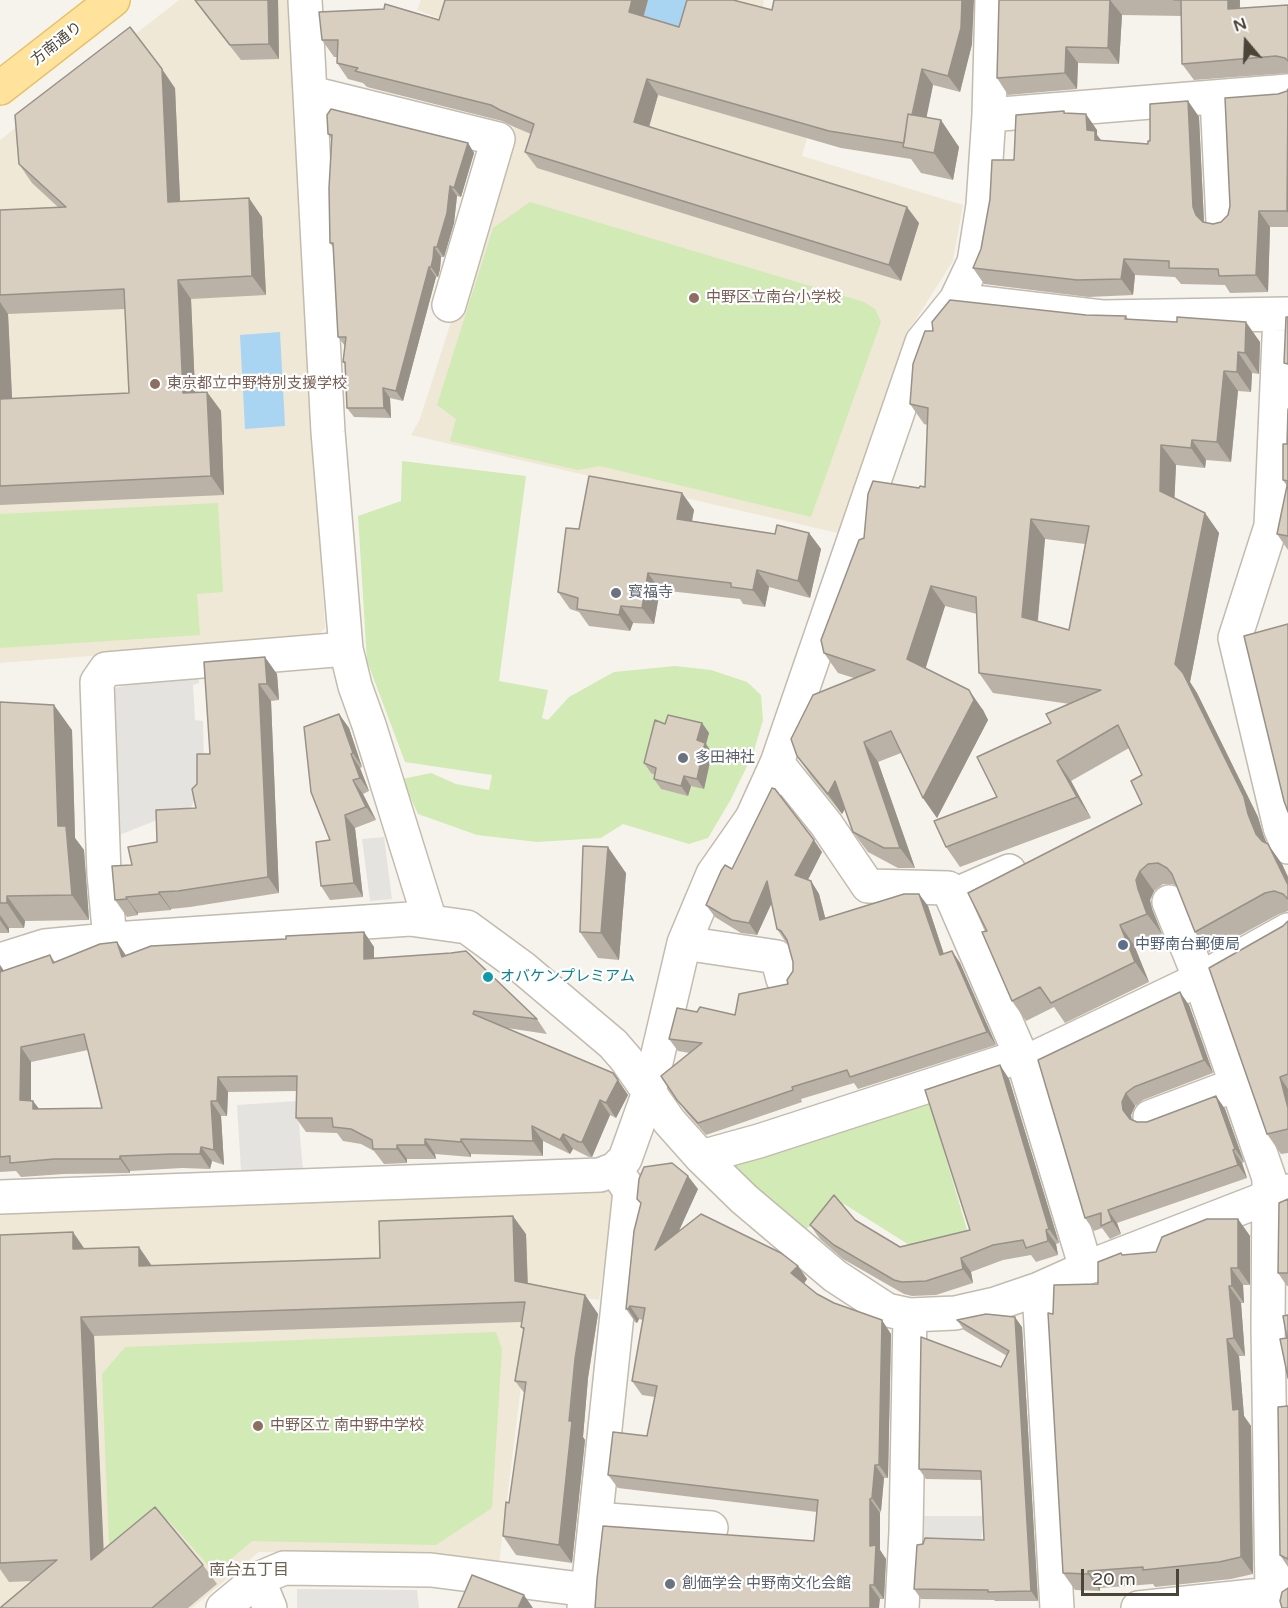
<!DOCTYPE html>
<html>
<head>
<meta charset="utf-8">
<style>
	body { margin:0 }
	#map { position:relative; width:1288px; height:1608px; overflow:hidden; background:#f6f3ec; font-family:"Varela Round",sans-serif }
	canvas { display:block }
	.north { position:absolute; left:1216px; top:12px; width:60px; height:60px; -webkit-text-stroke:4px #fff; paint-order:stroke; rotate:341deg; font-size:16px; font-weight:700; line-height:24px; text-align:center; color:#4b4439 }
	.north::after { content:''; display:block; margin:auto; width:21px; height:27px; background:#4b4439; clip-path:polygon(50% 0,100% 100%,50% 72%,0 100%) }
	.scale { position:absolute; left:1081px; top:1569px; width:98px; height:27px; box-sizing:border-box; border:3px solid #4b4439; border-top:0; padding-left:8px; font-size:18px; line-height:21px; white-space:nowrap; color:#4b4439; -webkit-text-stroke:4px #fff; paint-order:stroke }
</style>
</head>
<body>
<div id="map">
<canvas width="1288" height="1608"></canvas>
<div class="north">N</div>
<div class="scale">20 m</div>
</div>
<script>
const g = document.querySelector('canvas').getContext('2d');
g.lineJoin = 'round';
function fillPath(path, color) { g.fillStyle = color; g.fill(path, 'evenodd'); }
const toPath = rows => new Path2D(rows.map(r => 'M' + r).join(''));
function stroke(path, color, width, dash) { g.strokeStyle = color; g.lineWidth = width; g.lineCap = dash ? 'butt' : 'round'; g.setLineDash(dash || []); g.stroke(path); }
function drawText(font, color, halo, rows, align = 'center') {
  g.font = font + ' "Varela Round","Noto Sans JP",sans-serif'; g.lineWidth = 4.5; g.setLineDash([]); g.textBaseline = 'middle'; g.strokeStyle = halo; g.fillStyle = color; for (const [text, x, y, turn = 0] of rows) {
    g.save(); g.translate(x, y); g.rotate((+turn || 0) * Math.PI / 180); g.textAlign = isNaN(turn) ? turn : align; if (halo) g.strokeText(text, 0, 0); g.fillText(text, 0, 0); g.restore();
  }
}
fillPath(toPath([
	[179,0,288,0,325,628,315,639,0,663,0,140],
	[421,0,764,0,758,44,828,65,802,156,963,205,953,261,906,335,838,533,411,435,420,419,536,55,417,10],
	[607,1183,616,1190,599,1300,533,1290,499,1563,426,1554,259,1552,192,1608,0,1608,0,1207]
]), '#efe8d6');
fillPath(toPath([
	[530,202,864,302,875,309,881,322,811,517,600,466,578,470,450,441,456,419,437,405,493,228],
	[402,461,526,476,499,681,548,690,542,718,548,720,569,697,614,672,675,666,711,670,747,682,761,695,763,720,753,754,730,801,708,838,689,844,623,824,601,838,537,842,477,835,418,814,402,779,431,773,456,784,489,790,492,775,405,762,367,661,358,516,401,501],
	[218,503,223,592,197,594,200,635,0,648,0,514],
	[928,1097,968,1233,914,1248,844,1204,803,1231,731,1171,735,1159],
	[496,1332,502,1349,492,1508,436,1545,252,1541,215,1573,168,1520,110,1569,102,1374,125,1347]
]), '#d2eab5');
fillPath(toPath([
	[199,673,199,683,193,685,195,720,203,721,204,761,196,795,192,806,117,836,110,689,176,674],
	[384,837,392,899,370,901,362,839],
	[297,1101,303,1171,241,1170,237,1105],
	[919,1516,983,1516,981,1543,918,1539],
	[297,1589,417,1590,419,1608,297,1608]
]), '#e5e3e0');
fillPath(toPath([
	[648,0,703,0,690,43,640,28],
	[280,332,285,426,245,429,240,335]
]), '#a9d4f2');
const minor = toPath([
	[305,0,328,432,346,649,355,686,369,725,430,921],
	[311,93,498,139,449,305],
	[1217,97,1223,222],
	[989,115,1288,91],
	[956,300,1102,317,1288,314],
	[1280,315,1271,526,1235,638,1280,827,1288,847],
	[777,763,826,824,868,886,948,888,1024,1063,1086,1268],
	[952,896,1009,871],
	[1169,902,1200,979,1269,1178,1268,1326,1272,1594,1274,1608],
	[110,940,104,874,97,682,106,669,346,649],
	[684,943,777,957,783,979],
	[0,960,45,946,129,938,410,919,467,927,523,968,613,1044,626,1059,669,1121,701,1157,744,1199,835,1276,887,1310,910,1315,955,1313,995,1304,1039,1289,1086,1268,1269,1197,1288,1191],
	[1024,1063,1200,979,1288,930],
	[1150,1117,1235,1085],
	[701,1157,759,1141,1021,1056],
	[0,1197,600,1175,615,1169,625,1159,649,1092,684,943,713,874,752,818,777,763,922,342,956,300,974,262,983,205,989,115,992,0],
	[1039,1289,1057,1608],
	[596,1519,711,1528],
	[258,1579,270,1608],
	[223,1608,258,1579,284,1568,431,1570,588,1590],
	[584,1608,588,1590,630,1191,615,1169],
	[902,1608,906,1532,910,1315],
	[1138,1608,1272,1594,1288,1589]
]);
const major = toPath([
	[0,88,113,0]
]);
stroke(minor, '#c2bbae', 36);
stroke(major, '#e6c16a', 36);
stroke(minor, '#fff', 33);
stroke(major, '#ffe39c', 33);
fillPath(toPath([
	[195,0,278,0,279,59,241,60,205,14],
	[445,0,648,0,644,16,679,27,687,0,737,0,737,1,772,10,972,44,960,92,933,85,926,117,959,147,953,180,921,173,911,159,841,148,658,95,649,126,919,223,901,281,537,168,525,152,531,134,512,126,502,121,367,87,363,83,348,79,337,63,337,57,334,57,322,40,439,20],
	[999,0,1240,0,1240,8,1288,5,1288,73,1194,80,1182,64,1182,16,1122,15,1119,64,1078,63,1077,89,1008,95,997,78],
	[175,88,180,202,262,217,266,295,191,299,195,392,207,392,221,411,224,495,0,505,0,210,58,207,32,183,19,164],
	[125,309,129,393,12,399,8,314],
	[1288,89,1288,227,1270,227,1268,292,1230,293,1225,285,1181,284,1175,277,1135,275,1133,295,1088,297,984,284,973,268,981,249,1014,160,1064,111,1065,113,1097,130,1097,135,1101,140,1148,144,1150,141,1188,101,1199,117,1204,223,1213,224,1221,222,1228,215,1278,94,1287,91],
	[328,134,468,143,474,153,461,197,457,196,454,223,444,257,441,257,440,269,438,277,436,277,403,401,390,398,391,418,354,417,347,408,345,365,343,362,345,346,338,337,333,247,330,243,332,140],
	[1086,315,1126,316,1128,319,1260,342,1259,374,1252,373,1251,392,1238,391,1231,462,1206,460,1205,468,1176,465,1174,498,1205,513,1219,533,1190,682,1197,693,1258,817,1263,834,1266,843,1282,864,1288,877,1288,911,1279,914,1209,952,1195,932,1177,886,1172,884,1163,884,1154,891,1150,900,1152,909,1162,934,1134,945,1149,982,1065,1023,1054,1007,1026,1021,1012,1001,987,931,1142,804,1142,775,1129,748,1071,781,1091,818,960,867,946,847,997,797,1051,723,1070,704,993,693,979,673,977,614,945,606,925,668,983,710,988,720,937,818,923,798,901,753,878,762,915,868,898,868,868,852,853,832,845,809,842,814,811,776,797,756,854,678,838,673,824,653,864,538,919,488,925,487,928,425,924,424,910,404],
	[1045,539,1085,544,1069,630,1038,621],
	[1288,409,1288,550,1277,534,1287,486,1283,480,1287,444],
	[682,493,694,510,692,521,775,534,809,533,821,549,810,598,769,587,765,607,743,604,740,599,660,590,654,624,633,623,630,631,589,626,579,612,570,609,558,592,579,529],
	[204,662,277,674,279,700,271,701,279,893,190,907,171,909,171,910,138,913,138,915,127,917,115,900,132,865,157,842,196,808,197,784,210,754],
	[0,702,72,730,75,838,84,850,89,920,25,921,24,928,9,928,9,933,0,933],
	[339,714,349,728,362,767,360,768,369,791,363,794,376,820,355,828,363,897,330,900,321,886,330,840],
	[702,723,709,733,706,744,712,753,704,789,691,786,688,796,661,789,654,779,655,775,651,773,644,763,665,724],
	[822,852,808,880,811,881,819,894,825,918,919,894,928,906,944,954,952,951,960,963,996,1045,858,1089,854,1083,801,1099,802,1102,706,1135,686,1112,661,1076,690,1053,678,1051,669,1039,697,1012,735,1015,788,984,793,971,793,962,787,942,785,941,777,929,772,903,757,935,741,933,715,917,706,905,732,869],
	[626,873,619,960,598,958,580,932],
	[1288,921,1288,1153,1281,1154,1267,1134,1283,926],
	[364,932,374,947,374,959,537,1019,547,1034,507,1028,613,1073,628,1095,616,1118,610,1115,592,1157,589,1157,573,1149,570,1154,543,1141,543,1156,471,1154,471,1157,435,1154,436,1159,407,1159,407,1163,384,1164,374,1151,361,1144,343,1141,337,1133,306,1132,296,1118,297,1091,228,1092,227,1116,221,1116,224,1165,212,1161,210,1169,182,1168,130,1171,130,1173,64,1174,21,1177,16,1171,0,1172,0,965,4,971,50,955,55,962,117,942,126,956],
	[88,1050,102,1108,39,1109,31,1100,31,1062],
	[1189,1005,1213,1073,1143,1100,1135,1106,1131,1115,1132,1120,1137,1122,1147,1122,1216,1096,1225,1109,1244,1162,1242,1163,1247,1178,1117,1223,1121,1234,1110,1239,1102,1228,1094,1231,1085,1218,1038,1060],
	[1000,1065,1009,1079,1059,1243,1056,1244,1058,1255,1036,1262,1031,1255,1003,1260,971,1272,973,1283,936,1295,912,1296,904,1294,843,1259,820,1239,810,1225,900,1247,970,1230],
	[698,1189,678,1232,798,1266,807,1279,804,1284,817,1294,891,1334,888,1478,884,1478,881,1511,880,1513,880,1550,886,1559,884,1599,880,1599,814,1541,817,1512,618,1488,608,1475,647,1436,655,1397,642,1395,632,1381,643,1320,639,1319,637,1323,635,1322,626,1309,641,1204,637,1199],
	[1288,1199,1288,1286,1287,1286,1278,1273],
	[1238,1219,1250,1236,1250,1285,1243,1285,1244,1303,1241,1303,1245,1356,1239,1356,1244,1416,1251,1426,1253,1574,1231,1579,1155,1587,1153,1584,1100,1588,1100,1591,1075,1590,1063,1573,1053,1314,1098,1284,1121,1253,1122,1255,1156,1252],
	[526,1234,528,1283,585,1295,598,1314,588,1378,583,1437,585,1440,572,1563,516,1555,503,1536,509,1503,525,1394,515,1381,524,1331,521,1327,521,1322,94,1336,103,1550,203,1565,217,1584,188,1608,0,1608,33,1581,9,1582,0,1569,0,1235,84,1249,152,1266,380,1258],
	[957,1320,1022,1327,1038,1601,995,1601,994,1600,921,1599,914,1589,984,1540,982,1480,926,1479,919,1469,1001,1367,1007,1356,964,1330],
	[1288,1406,1288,1567,1280,1555]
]), '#bab2a6');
fillPath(toPath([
	[268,0,278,0,279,59,269,44],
	[632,0,648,0,640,28,629,12],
	[962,0,974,0,972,44,960,92,948,76],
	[1110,0,1122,15,1119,64,1108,48],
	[1228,0,1240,0,1239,25,1228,9],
	[1066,47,1078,63,1077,89,1065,73],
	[162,69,175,88,181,221,168,202],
	[922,69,933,85,920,150,907,144],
	[647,79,658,95,646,138,634,122],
	[1188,101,1199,117,1204,223,1196,215,1193,207],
	[1086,114,1097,130,1097,135,1106,147,1106,156,1087,130],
	[941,120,959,147,953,180,934,153],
	[468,143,474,153,461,197,454,188],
	[1287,166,1288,167,1288,213,1287,211],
	[450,186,457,196,454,223,444,257,437,247],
	[249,198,262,217,266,295,252,276],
	[907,207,919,223,901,281,889,265],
	[1259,211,1270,227,1268,292,1256,275],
	[434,247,441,257,440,269,438,277,431,267],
	[1124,259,1135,275,1133,295,1121,279],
	[429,267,436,277,403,401,396,391],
	[178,280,191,299,196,412,183,393],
	[0,302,8,314,13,418,0,400],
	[1246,322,1260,342,1259,374,1245,353],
	[1238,352,1252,373,1251,392,1237,372],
	[1224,371,1238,391,1231,462,1217,442],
	[383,388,390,398,391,418,384,408],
	[207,392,221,411,224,495,211,476],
	[1192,440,1206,460,1205,468,1191,448],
	[1161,445,1176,465,1174,511,1160,491],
	[682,493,694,510,689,536,677,519],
	[1205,513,1219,533,1190,682,1197,693,1258,817,1263,834,1271,854,1256,834,1175,664],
	[1031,519,1045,539,1036,637,1022,617],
	[809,533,821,549,810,598,798,581],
	[757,570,769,587,765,607,753,590],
	[648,573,660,590,654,624,642,608],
	[931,586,945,606,922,680,907,659],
	[621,606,633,623,630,631,619,615],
	[265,657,277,674,279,700,267,684],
	[259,684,271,701,279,893,268,877],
	[969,690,983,710,988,720,937,818,923,798],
	[54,705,72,730,75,838,84,850,89,920,72,895,58,826],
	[339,714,349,728,362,767,353,753],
	[702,723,709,733,706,744,712,753,704,789,697,779,697,740],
	[864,742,878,762,915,868,900,848],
	[351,754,360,768,369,791,360,778],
	[1057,761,1071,781,1091,818,1077,797],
	[684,776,691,786,688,796,681,786],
	[353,780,363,794,376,820,366,807],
	[835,781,849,801,842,814,828,794],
	[345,815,355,828,363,897,354,883],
	[814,840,822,852,804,887,795,875],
	[1268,844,1282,864,1288,877,1288,885],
	[608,847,626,873,619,960,601,933],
	[1140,871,1154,891,1150,900,1152,909,1162,934,1147,914,1138,889,1136,880],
	[767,881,776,893,757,935,749,923],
	[811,881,819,894,829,932,820,920],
	[159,892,171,909,171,910,159,894],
	[919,894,928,906,948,967,940,955],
	[7,896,25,921,24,928,7,903],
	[126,897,138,913,138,915,127,899],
	[0,915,9,928,9,933,0,920],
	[1120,925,1134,945,1149,982,1135,962],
	[364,932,374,947,374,974,364,959],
	[117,942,127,957,122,957],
	[952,951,960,963,996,1045,987,1032],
	[0,965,8,977,0,976],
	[1180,992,1189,1005,1213,1073,1204,1060],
	[21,1047,31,1062,31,1115,20,1100],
	[1000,1065,1009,1079,1059,1243,1049,1229],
	[218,1077,228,1092,227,1116,217,1101],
	[1280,1077,1288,1089,1288,1108],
	[618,1080,628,1095,616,1118,606,1103],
	[1126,1093,1135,1106,1131,1115,1132,1123,1123,1110,1122,1102],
	[1216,1096,1225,1109,1244,1162,1235,1149],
	[600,1100,610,1115,592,1157,582,1142],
	[33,1101,44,1115,33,1109],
	[211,1101,221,1116,224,1165,214,1150],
	[532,1126,543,1141,543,1156,533,1141],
	[563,1134,573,1149,570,1154,560,1140],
	[425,1139,435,1154,436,1159,425,1145],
	[461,1139,471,1154,471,1157,461,1142],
	[397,1145,407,1159,407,1163,397,1149],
	[201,1147,212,1161,210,1169,200,1154],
	[1233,1150,1242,1163,1247,1178,1238,1165],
	[120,1156,130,1171,130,1173,120,1159],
	[688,1176,698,1189,664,1264,655,1250],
	[1108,1210,1117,1223,1121,1234,1112,1221],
	[513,1216,526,1234,528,1300,515,1281],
	[1238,1219,1250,1236,1250,1285,1238,1268],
	[1046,1230,1056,1244,1058,1255,1048,1241],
	[73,1232,86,1251,73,1249],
	[139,1247,152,1266,139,1266],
	[961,1258,971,1272,973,1283,963,1269],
	[798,1266,807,1279,801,1287,791,1273],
	[1231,1268,1243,1285,1244,1303,1232,1286],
	[1229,1286,1241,1303,1245,1356,1234,1338],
	[585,1295,598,1314,588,1378,583,1437,585,1440,572,1563,559,1545,575,1359],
	[630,1306,639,1319,637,1323,628,1309],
	[81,1317,94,1336,105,1579,91,1560],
	[1015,1317,1022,1327,1038,1601,1031,1591],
	[882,1320,891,1334,888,1478,879,1465],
	[1227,1339,1239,1356,1244,1416,1251,1426,1253,1574,1241,1557,1233,1410],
	[875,1465,884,1478,881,1511,872,1498],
	[870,1499,880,1513,880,1550,886,1559,884,1599,874,1585,870,1546],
	[1088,1571,1100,1588,1100,1591,1088,1574],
	[870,1585,880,1599,879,1608,870,1608],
	[524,1595,533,1608,518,1608]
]), '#979187');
const building = toPath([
	[195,0,268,0,269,44,230,45,195,0],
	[445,0,632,0,629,12,679,27,687,0,733,0,772,10,774,0,962,0,961,28,948,76,922,69,912,115,908,114,904,143,829,131,647,79,634,122,907,207,889,265,525,152,534,124,500,110,491,105,355,71,358,68,337,63,338,40,322,40,319,12,384,9,385,4,439,20,445,0],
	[999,0,1110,0,1108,48,1066,47,1065,73,997,78,999,0],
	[1174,0,1228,0,1228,9,1288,5,1288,61,1285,58,1276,56,1182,64,1181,0,1174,0],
	[130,27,162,69,168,202,249,198,252,276,178,280,183,393,207,392,211,476,0,486,0,399,129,393,124,289,0,295,0,210,66,207,19,164,15,115,130,27],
	[1288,89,1287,211,1259,211,1256,275,1219,276,1218,269,1169,268,1169,261,1124,259,1121,279,1077,280,973,268,981,249,990,199,992,160,1014,160,1016,115,1064,111,1064,113,1086,114,1087,130,1095,131,1095,140,1148,144,1148,141,1150,141,1150,104,1188,101,1193,207,1196,215,1203,222,1213,224,1221,222,1228,215,1230,206,1225,98,1278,94,1287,91,1288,89],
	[331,109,468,143,454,188,450,186,447,213,437,247,434,247,433,259,431,267,429,267,396,391,383,388,384,408,347,408,345,362,343,362,346,337,338,337,333,243,330,243,329,188,332,135,328,134,327,115,331,109],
	[908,114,941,120,934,153,903,147,908,114],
	[950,300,1086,315,1126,316,1125,319,1177,322,1177,317,1246,322,1245,353,1238,352,1237,372,1224,371,1217,442,1192,440,1191,448,1161,445,1160,491,1205,513,1175,664,1183,673,1244,797,1248,814,1256,834,1262,841,1268,844,1288,885,1288,899,1283,894,1274,891,1265,893,1195,932,1172,874,1167,868,1158,863,1148,864,1140,871,1136,880,1138,889,1147,914,1120,925,1135,962,1051,1003,1040,987,1012,1001,982,932,987,931,968,893,1142,804,1131,781,1142,775,1118,725,1057,761,1077,797,946,847,934,821,997,797,977,757,1051,723,1046,714,1101,690,979,673,976,597,931,586,907,659,969,690,974,700,923,798,891,731,864,742,900,848,884,848,853,832,835,781,828,794,797,756,791,739,813,695,875,670,824,653,821,640,859,540,864,538,868,494,873,481,919,488,920,486,925,487,928,408,910,404,913,364,925,331,933,331,932,322,950,300],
	[1031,519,1089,526,1069,630,1022,617,1031,519],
	[1286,317,1288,317,1288,364,1284,363,1286,317],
	[1288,409,1288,536,1277,534,1288,481,1283,480,1283,444,1287,444,1288,409],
	[589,476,682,493,677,519,775,534,777,525,809,533,798,581,757,570,753,590,731,587,731,583,648,573,642,608,621,606,619,615,577,609,578,598,558,592,566,528,579,529,589,476],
	[1288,624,1288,812,1284,801,1244,636,1288,624],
	[265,657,267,684,259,684,268,877,178,891,159,892,159,894,126,897,127,899,115,900,112,866,132,865,128,847,157,842,156,810,196,808,192,789,197,784,197,754,210,754,204,662,265,657],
	[0,702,54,705,58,826,66,826,72,895,7,896,7,903,0,903,0,702],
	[339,714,353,753,351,754,360,778,353,780,366,807,345,815,354,883,321,886,316,842,330,840,311,792,304,727,339,714],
	[668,715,702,723,697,740,705,743,697,779,684,776,681,786,654,779,656,768,644,763,655,720,665,724,668,715],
	[772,788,775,789,814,840,795,875,811,881,820,920,904,894,919,894,940,955,952,951,987,1032,850,1077,847,1070,792,1087,793,1090,698,1123,677,1100,661,1076,702,1043,669,1039,677,1008,697,1012,700,1007,735,1015,739,994,788,984,787,980,793,971,793,962,787,940,781,931,777,929,767,881,749,923,732,920,706,905,721,871,725,865,732,869,772,788],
	[583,846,608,847,601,933,580,932,583,846],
	[1288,921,1288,1074,1280,1077,1288,1108,1288,1129,1267,1134,1209,968,1283,926,1288,921],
	[364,932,364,959,451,953,466,951,537,1019,474,1011,473,1014,613,1073,618,1080,606,1103,600,1100,582,1142,579,1142,563,1134,560,1140,532,1126,533,1141,461,1139,461,1142,425,1139,425,1145,397,1145,397,1149,373,1149,372,1140,351,1129,333,1127,332,1118,296,1118,297,1076,218,1077,217,1101,211,1101,214,1150,201,1147,200,1154,172,1154,120,1156,120,1159,54,1159,10,1163,10,1156,0,1157,0,972,50,955,53,963,100,944,117,942,122,957,151,946,286,939,286,936,364,932],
	[84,1034,102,1108,33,1109,33,1101,20,1100,21,1047,84,1034],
	[1180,992,1204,1060,1134,1087,1126,1093,1122,1102,1123,1110,1130,1119,1137,1122,1147,1122,1216,1096,1235,1149,1233,1150,1238,1165,1108,1210,1112,1221,1101,1226,1101,1213,1085,1218,1038,1060,1180,992],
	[1000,1065,1049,1229,1046,1230,1048,1241,1026,1248,1023,1240,993,1245,961,1258,963,1269,926,1281,902,1282,894,1280,834,1245,810,1225,834,1195,855,1220,900,1247,970,1230,925,1090,1000,1065],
	[672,1163,688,1176,655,1250,701,1214,781,1253,798,1266,791,1273,817,1294,834,1303,882,1320,879,1465,875,1465,872,1498,870,1499,870,1546,876,1545,874,1585,870,1585,870,1608,595,1608,597,1579,603,1526,814,1541,818,1500,608,1475,613,1432,647,1436,657,1386,632,1381,645,1308,630,1306,628,1309,626,1309,634,1231,641,1203,637,1199,639,1179,644,1167,672,1163],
	[1288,1199,1288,1273,1278,1273,1279,1203,1288,1199],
	[513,1216,515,1281,585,1295,575,1359,569,1421,572,1421,559,1545,503,1536,506,1502,509,1503,526,1382,515,1381,524,1328,521,1327,525,1302,81,1317,91,1560,155,1507,203,1565,152,1608,0,1608,57,1560,0,1563,0,1235,73,1232,73,1249,139,1247,139,1266,380,1258,379,1221,513,1216],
	[1207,1219,1238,1219,1238,1268,1231,1268,1232,1286,1229,1286,1234,1338,1227,1339,1233,1410,1239,1409,1241,1557,1219,1562,1143,1570,1143,1567,1088,1571,1088,1574,1063,1573,1048,1313,1053,1314,1054,1285,1098,1284,1098,1262,1121,1253,1122,1255,1156,1252,1162,1237,1207,1219],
	[986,1314,1015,1317,1031,1591,988,1592,988,1590,914,1589,917,1545,923,1544,925,1538,984,1540,981,1471,919,1469,921,1337,1001,1367,1009,1351,957,1320,986,1314],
	[1288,1315,1288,1378,1280,1339,1287,1338,1283,1316,1288,1315],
	[1288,1406,1288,1559,1280,1555,1278,1407,1288,1406],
	[472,1575,524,1595,518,1608,458,1608,472,1575],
	[1288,1588,1288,1608,1282,1608,1280,1601,1282,1592,1288,1588]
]);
fillPath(building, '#d8cfc1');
stroke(building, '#979187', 1.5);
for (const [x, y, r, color] of [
	[694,298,6,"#8d6e63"],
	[155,384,6,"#8d6e63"],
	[616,593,6,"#6b7280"],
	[683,758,6,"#6b7280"],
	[1123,945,6,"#5c6f8a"],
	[488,977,6,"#0f9aa8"],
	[258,1426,6,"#8d6e63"],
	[670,1584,6,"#6b7280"]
]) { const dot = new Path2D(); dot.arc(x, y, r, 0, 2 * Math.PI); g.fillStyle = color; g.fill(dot); stroke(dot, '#fff', 2); }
drawText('15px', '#4b4439', '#fff', [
	["方南通り",57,44,-38]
]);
drawText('15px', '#785e54', '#fff', [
	["中野区立南台小学校",706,298],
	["東京都立中野特別支援学校",167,384],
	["中野区立 南中野中学校",270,1426]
], 'left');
drawText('15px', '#5b616d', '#fff', [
	["寳福寺",628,593],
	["多田神社",695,758],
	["創価学会 中野南文化会館",682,1584]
], 'left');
drawText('15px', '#4e5e75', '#fff', [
	["中野南台郵便局",1135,945]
], 'left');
drawText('15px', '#0d838f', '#fff', [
	["オバケンプレミアム",500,977]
], 'left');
drawText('16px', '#6e6250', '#fff', [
	["南台五丁目",249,1571]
]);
</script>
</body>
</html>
